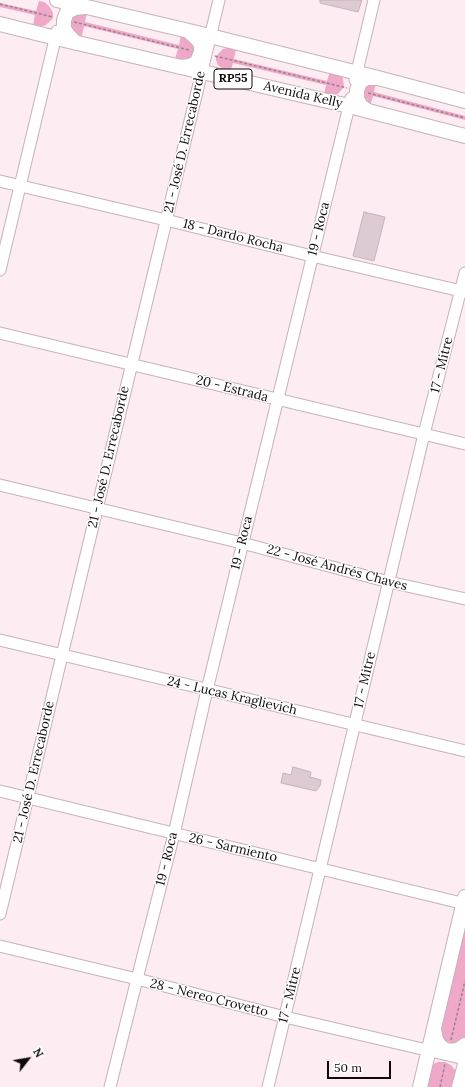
<!DOCTYPE html>
<html>
<head>
<meta charset="utf-8">
<style>
	body { margin:0 }
	#map { position:relative; width:465px; height:1087px; overflow:hidden; background:#fdedf3; font-family:Lora,serif }
	canvas { display:block }
	.north { position:absolute; left:8px; top:1039px; width:40px; height:40px; -webkit-text-stroke:3px #fff; paint-order:stroke; rotate:59deg; font-size:11px; font-weight:700; line-height:16px; text-align:center; color:#10090c }
	.north::after { content:''; display:block; margin:auto; width:14px; height:18px; background:#10090c; clip-path:polygon(50% 0,100% 100%,50% 72%,0 100%) }
	.scale { position:absolute; left:327px; top:1061px; width:64px; height:18px; box-sizing:border-box; border:2px solid #10090c; border-top:0; padding-left:5px; font-size:12px; line-height:14px; white-space:nowrap; color:#10090c; -webkit-text-stroke:3px #fff; paint-order:stroke }
</style>
</head>
<body>
<div id="map">
<canvas width="465" height="1087"></canvas>
<div class="north">N</div>
<div class="scale">50 m</div>
</div>
<script>
const g = document.querySelector('canvas').getContext('2d');
g.lineJoin = 'round';
function fillPath(path, color) { g.fillStyle = color; g.fill(path, 'evenodd'); }
const toPath = rows => new Path2D(rows.map(r => 'M' + r).join(''));
function stroke(path, color, width, dash) { g.strokeStyle = color; g.lineWidth = width; g.lineCap = dash ? 'butt' : 'round'; g.setLineDash(dash || []); g.stroke(path); }
function drawText(font, color, halo, rows, align = 'center') {
  g.font = font + ' Lora,serif'; g.lineWidth = 3; g.setLineDash([]); g.textBaseline = 'middle'; g.strokeStyle = halo; g.fillStyle = color; for (const [text, x, y, turn = 0] of rows) {
    g.save(); g.translate(x, y); g.rotate((+turn || 0) * Math.PI / 180); g.textAlign = isNaN(turn) ? turn : align; if (halo) g.strokeText(text, 0, 0); g.fillText(text, 0, 0); g.restore();
  }
}
fillPath(toPath([
	[39,1,44,2,48,5,51,9,53,13,53,18,46,25,43,26,38,27,33,25,35,15,0,7,0,3,36,11],
	[87,12,85,22,179,45,181,35,186,36,196,47,193,54,189,58,181,60,175,59,178,49,84,26,82,36,77,35,72,32,68,20,70,16],
	[231,47,236,49,234,59,327,81,330,71,340,75,343,78,344,87,338,94,334,96,324,95,326,85,233,63,230,73,225,71,218,65,216,60,216,57,219,53,223,49],
	[376,82,374,92,465,116,465,120,373,96,370,106,356,90,359,86],
	[465,925,465,1037,460,1041,454,1044,443,1040,438,1031],
	[438,1062,445,1062,451,1065,455,1070,457,1077,454,1087,425,1087,429,1070,433,1064]
]), '#f0a8c8');
const building = toPath([
	[320,0,362,0,358,12,320,3,320,0],
	[364,212,385,217,374,261,353,256,364,212],
	[293,767,311,772,310,777,321,780,320,786,316,791,281,783,283,773,291,775,293,767]
]);
fillPath(building, '#ddcad2');
stroke(building, '#c6b3bb', 1);
const minor = toPath([
	[355,80,374,0],
	[0,181,166,220,312,256,465,292],
	[0,270,57,31],
	[0,333,465,444],
	[0,485,242,543,389,582,465,599],
	[0,640,465,751],
	[0,791,465,904],
	[0,914,219,0],
	[0,946,137,979,285,1017,465,1059],
	[110,1087,137,979,174,834,207,690,351,98],
	[268,1087,424,434,465,273]
]);
const major = toPath([
	[57,0,210,36,378,78,465,101],
	[0,24,56,38,349,106,465,136],
	[76,43,69,36,64,29,64,20,67,12,75,8,85,7],
	[180,67,190,66,197,62,201,52,201,44,196,38,188,31],
	[368,111,361,106,357,99,357,90,360,82,367,78,376,78],
	[434,1029,436,1040,441,1047,448,1051,458,1050,465,1045],
	[420,1087,465,897],
	[459,1087,465,1064]
]);
stroke(minor, '#c5b2ba', 13);
stroke(major, '#c5b2ba', 16);
stroke(toPath([
	[0,4,53,17],
	[74,22,189,50],
	[215,56,347,88],
	[368,93,465,118],
	[451,1040,465,981],
	[440,1087,445,1064]
]), '#91858a', 1.5, [3, 2]);
stroke(minor, '#fff', 11);
stroke(major, '#fff', 14);
for (const [x, y, w] of [
	[233,79,38]
]) { const box = new Path2D(); box.roundRect(x - w / 2, y - 10, w, 20, 3); g.fillStyle = '#fff'; g.fill(box); stroke(box, '#10090c', 1); }
drawText('bold 12px', '#10090c', null, [
	["RP55",233,79]
]);
drawText('13px', '#10090c', '#fff', [
	["Avenida Kelly",303,95,13],
	["21 - José D. Errecaborde",185,142,-77],
	["19 - Roca",319,229,-76],
	["18 - Dardo Rocha",233,236,14],
	["17 - Mitre",442,365,-76],
	["20 - Estrada",232,389,14],
	["21 - José D. Errecaborde",109,457,-77],
	["19 - Roca",242,543,-76],
	["22 - José Andrés Chaves",337,568,15],
	["17 - Mitre",365,680,-77],
	["24 - Lucas Kraglievich",232,696,13],
	["21 - José D. Errecaborde",34,772,-77],
	["26 - Sarmiento",233,848,13],
	["19 - Roca",167,859,-76],
	["17 - Mitre",290,995,-76],
	["28 - Nereo Crovetto",209,998,14]
]);
</script>
</body>
</html>
